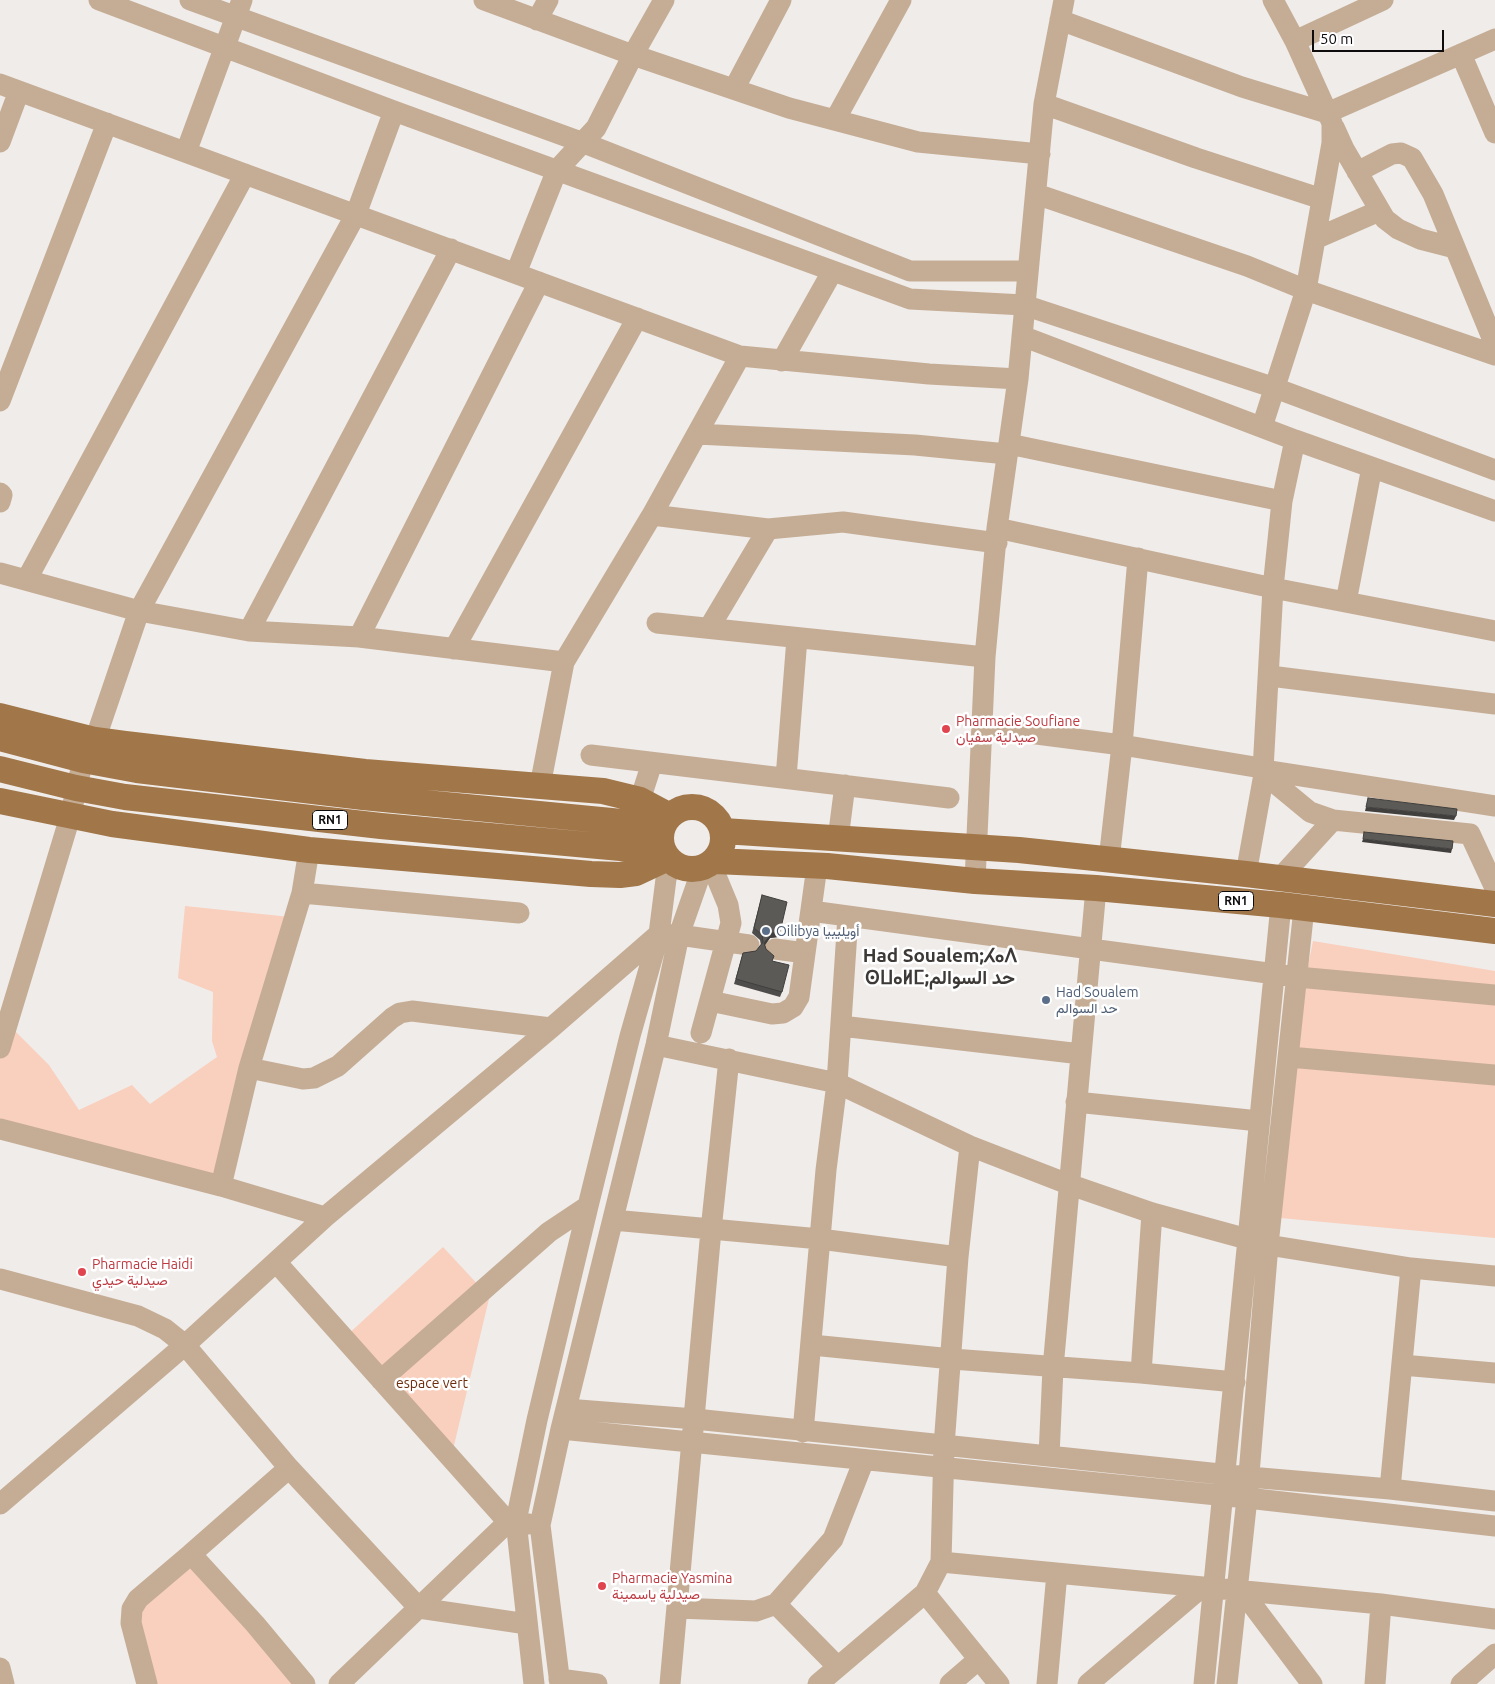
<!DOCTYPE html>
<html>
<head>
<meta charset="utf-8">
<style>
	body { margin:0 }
	#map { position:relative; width:1495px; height:1684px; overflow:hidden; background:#f0ecea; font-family:Ubuntu,sans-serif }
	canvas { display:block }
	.scale { position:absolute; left:1312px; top:30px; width:132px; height:22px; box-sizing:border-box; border:2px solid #0e0c0c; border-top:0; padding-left:6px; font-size:15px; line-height:18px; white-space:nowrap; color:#0e0c0c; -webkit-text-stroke:4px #fff; paint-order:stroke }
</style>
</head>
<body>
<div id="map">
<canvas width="1495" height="1684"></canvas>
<div class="scale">50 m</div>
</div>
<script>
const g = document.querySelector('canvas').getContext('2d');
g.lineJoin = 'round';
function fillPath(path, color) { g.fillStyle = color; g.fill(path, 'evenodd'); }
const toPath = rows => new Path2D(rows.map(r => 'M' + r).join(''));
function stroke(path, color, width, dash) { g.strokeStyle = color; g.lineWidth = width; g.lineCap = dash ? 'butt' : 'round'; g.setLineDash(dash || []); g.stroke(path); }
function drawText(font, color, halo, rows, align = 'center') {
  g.font = font + ' Ubuntu,Vazirmatn,"Noto Sans Tifinagh",sans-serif'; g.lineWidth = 5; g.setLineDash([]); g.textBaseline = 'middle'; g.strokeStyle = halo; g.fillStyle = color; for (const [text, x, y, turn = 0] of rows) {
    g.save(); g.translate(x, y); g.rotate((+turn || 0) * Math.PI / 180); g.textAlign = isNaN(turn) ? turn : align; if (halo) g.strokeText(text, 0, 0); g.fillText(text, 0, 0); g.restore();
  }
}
fillPath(toPath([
	[185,906,290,917,216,1184,0,1127,0,1054,8,1024,49,1065,79,1110,132,1085,150,1104,217,1057,212,1041,213,992,178,978],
	[1313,941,1495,971,1495,1238,1259,1216],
	[443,1247,483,1290,493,1282,451,1458,344,1338],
	[191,1554,305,1684,150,1684,132,1609]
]), '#f9cfbd');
stroke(toPath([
	[99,0,394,111,910,299,1024,305,1275,388,1495,470],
	[190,0,584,143,910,271,1028,271],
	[484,0,633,55,789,108,918,142,1040,154],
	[537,20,548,0],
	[1060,20,1242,87,1327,113,1495,39],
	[1295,41,1383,0],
	[1461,54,1495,133],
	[0,84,740,356,929,374,1018,379],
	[734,89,781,0],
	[1044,104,1196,158,1322,199],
	[835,120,901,0],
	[1334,127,1344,149,1385,219,1398,229,1420,239,1455,248],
	[0,142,19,91],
	[186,152,242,0],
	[1357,172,1392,154,1401,153,1412,158,1433,194,1495,345],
	[1036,194,1247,266,1306,290,1495,355],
	[1317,238,1379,211],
	[516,273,557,170,596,128,633,55,664,0],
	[1022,336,1295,440,1495,511],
	[782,361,832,272],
	[0,401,107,123],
	[1262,427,1306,290,1332,143,1332,123,1295,41,1273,0],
	[697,434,915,445,1007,454],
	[1295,440,1282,501,1273,588,1263,770,1495,806],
	[1009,444,1282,501],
	[0,493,2,495,0,502],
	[652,515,768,529,843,522,997,543],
	[997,528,1273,588,1495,631],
	[0,573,139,611,249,631,359,637,564,662],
	[27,579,245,174],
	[1346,602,1372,467],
	[657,623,985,657],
	[709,628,768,529],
	[249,631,451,249],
	[359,637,539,282],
	[454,649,637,318],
	[1270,676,1495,704],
	[982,727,1122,745,1261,768,1264,774,1246,874],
	[591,755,949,798],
	[1264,774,1310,812,1333,820],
	[786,778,797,638],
	[540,786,564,662,652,515,740,356],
	[640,800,652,763],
	[838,839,845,785],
	[1109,860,1122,745,1138,558],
	[1280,878,1333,820,1470,834,1495,888],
	[975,881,985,657,997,528,1018,379,1044,104,1064,0],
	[302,893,519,913],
	[811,911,1297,977,1495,995],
	[775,949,805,953],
	[710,1001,772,1014,783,1013,793,1007,799,997,817,866],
	[841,1026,1081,1054],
	[701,1033,731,923,728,905,711,864],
	[656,1045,837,1083,970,1146,1068,1184,1152,1213,1247,1239,1268,1245,1411,1268,1495,1276],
	[0,1048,70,817,83,760,95,740,139,611,356,214,394,111],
	[1289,1057,1495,1075],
	[249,1068,303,1079,314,1078,338,1066,392,1018,400,1013,412,1011,551,1028],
	[1076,1102,1259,1121],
	[0,1129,221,1186,325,1217],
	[970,1146,958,1257,944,1446,941,1562,1381,1604,1495,1619],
	[221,1186,249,1068,302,893,309,850],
	[613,1220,820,1239,958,1257],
	[276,1262,508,1522,529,1524],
	[0,1279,138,1316,165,1329,185,1345,289,1468,419,1608,527,1624],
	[812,1345,952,1359,1141,1373,1152,1213],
	[1402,1365,1495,1373],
	[1141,1373,1235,1382],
	[381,1380,549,1232,588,1206],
	[566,1409,695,1419,1249,1477,1390,1489,1495,1501],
	[561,1429,1247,1498,1495,1526],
	[803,1432,826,1170,837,1083,848,916],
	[1049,1456,1053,1368,1096,888],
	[1390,1489,1411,1268],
	[0,1504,185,1345,325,1217,551,1028,659,934,679,935,749,945],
	[191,1554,289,1468],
	[1242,1591,1312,1684],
	[925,1593,999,1684],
	[776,1604,838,1667],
	[677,1608,756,1611,776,1604,833,1539,864,1460],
	[0,1668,4,1684],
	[559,1679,597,1684],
	[147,1684,131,1623,132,1609,138,1599,191,1554,255,1624,305,1684],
	[339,1684,508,1522],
	[534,1684,516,1521,537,1420,588,1206,630,1036,659,934,666,879,671,861],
	[560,1684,540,1525,561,1429,656,1045,679,935,699,878,707,866],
	[670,1684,711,1230,729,1059],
	[818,1684,925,1593,941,1562],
	[950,1684,979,1659],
	[1047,1684,1057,1573],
	[1088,1684,1202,1587],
	[1204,1684,1281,905],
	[1227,1684,1247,1498,1268,1245,1304,908],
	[1375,1684,1381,1604],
	[1461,1684,1495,1654]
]), '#c5ad95', 21);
stroke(toPath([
	[0,716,95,740,125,744,365,772,603,791,640,800,670,816],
	[0,738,83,760,137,770,363,797,663,826],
	[0,769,76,788,125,797,381,826,664,852],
	[0,801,112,824,309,850,591,874,620,875,636,873,668,858],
	'661 838a31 31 0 1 1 62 0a31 31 0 1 1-62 0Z',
	[723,831,1019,850,1246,874,1495,904],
	[715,861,827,866,975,881,1096,888,1281,905,1495,931]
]), '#a17648', 26);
fillPath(toPath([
	[762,895,778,937,770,938,765,945,766,949,772,961,782,992,780,997,734,984,743,953,756,951,761,945,760,940,752,933]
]), '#4f4d4b');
fillPath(toPath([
	[1366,807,1456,816,1454,820,1365,811],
	[1363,839,1452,849,1451,853,1362,842],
	[780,932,778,937,770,938,763,948,764,943,772,933]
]), '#403f3d');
const building = toPath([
	[1368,798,1457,809,1456,816,1366,807,1368,798],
	[1364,832,1453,841,1452,849,1363,839,1364,832],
	[762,895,787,902,780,932,772,933,764,943,766,949,774,956,772,961,789,965,782,992,736,979,743,953,756,951,763,942,762,935,754,928,762,895]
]);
fillPath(building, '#5c5a57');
stroke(building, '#403f3d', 1);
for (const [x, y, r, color] of [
	[946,729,5,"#e0444e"],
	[766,931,5,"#5c6f8a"],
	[1046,1000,5,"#5c6f8a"],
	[82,1272,5,"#e0444e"],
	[602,1586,5,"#e0444e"]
]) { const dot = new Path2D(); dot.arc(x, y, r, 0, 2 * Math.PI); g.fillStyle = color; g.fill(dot); stroke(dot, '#fff', 2); }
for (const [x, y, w] of [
	[330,820,35],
	[1236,901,35]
]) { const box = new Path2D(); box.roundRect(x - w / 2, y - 9.5, w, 19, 4); g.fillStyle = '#fff'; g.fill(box); stroke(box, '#0e0c0c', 1); }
drawText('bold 12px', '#0e0c0c', null, [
	["RN1",330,820],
	["RN1",1236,901]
]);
drawText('14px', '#be3a42', '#fff', [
	["Pharmacie Soufiane",956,721],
	["صيدلية سفيان",956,737],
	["Pharmacie Haidi",92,1264],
	["صيدلية حيدي",92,1280],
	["Pharmacie Yasmina",612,1578],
	["صيدلية ياسمينة",612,1594]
], 'left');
drawText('14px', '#4e5e75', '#fff', [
	["Oilibya أويليبيا",776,931],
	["Had Soualem",1056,992],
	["حد السوالم",1056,1008]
], 'left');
drawText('14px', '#6d2c0c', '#fff', [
	["espace vert",432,1383]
]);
drawText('bold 19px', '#3c3937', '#fff', [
	["Had Soualem;ⵃⴰⴷ",940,956],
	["ⵙⵡⴰⵍⵎ;حد السوالم",940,978]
]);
</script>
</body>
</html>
